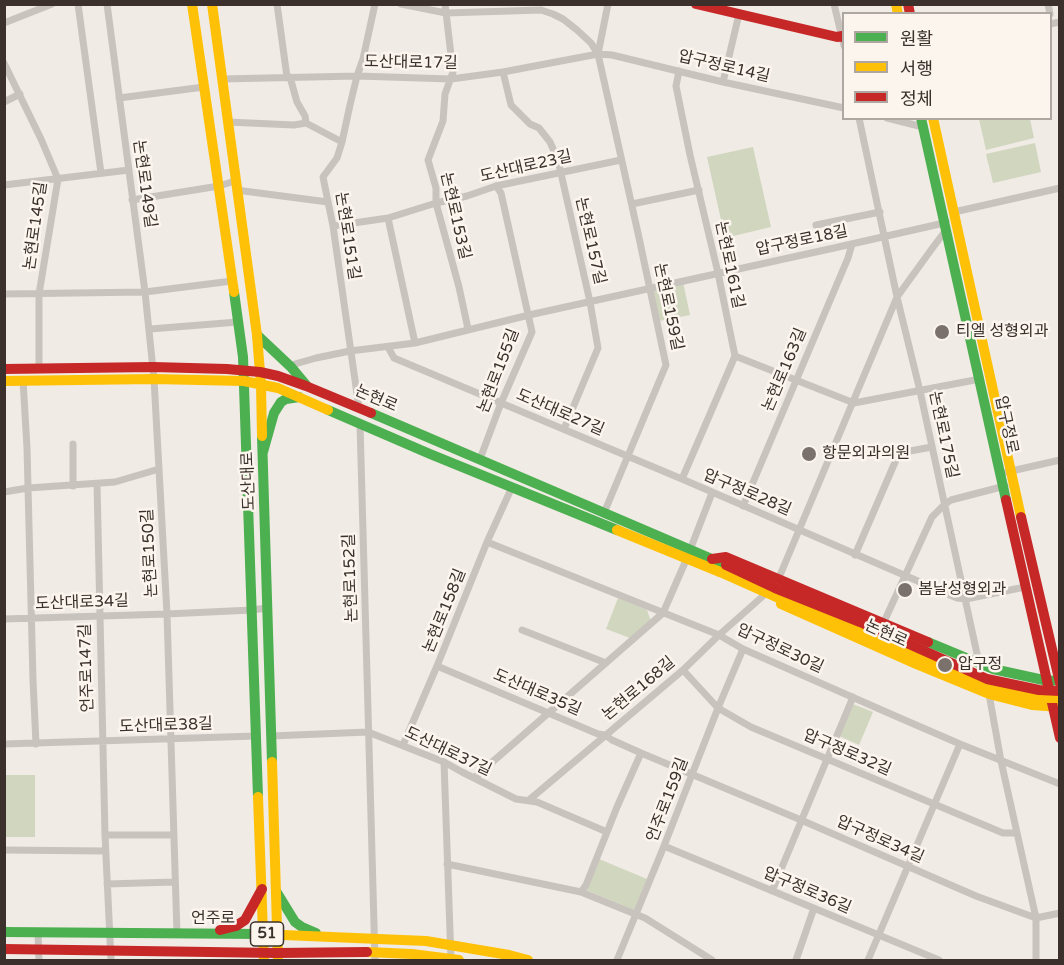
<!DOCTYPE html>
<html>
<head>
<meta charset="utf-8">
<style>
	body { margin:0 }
	#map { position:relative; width:1064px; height:965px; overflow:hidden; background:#f0ebe5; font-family:"Varela Round","Noto Sans KR",sans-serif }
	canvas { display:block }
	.frame { position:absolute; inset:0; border:6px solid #3b302b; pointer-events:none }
	.legend { position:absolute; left:842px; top:12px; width:210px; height:108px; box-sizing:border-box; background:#fbf5ee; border:2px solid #aea6a0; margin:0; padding:8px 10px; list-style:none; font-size:18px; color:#3b302b }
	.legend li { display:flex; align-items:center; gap:12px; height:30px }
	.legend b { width:30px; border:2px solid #aea6a0 }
</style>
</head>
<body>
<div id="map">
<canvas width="1064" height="965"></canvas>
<div class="frame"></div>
<ul class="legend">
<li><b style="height:8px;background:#4caf50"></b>원활</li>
<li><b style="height:8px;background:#ffc107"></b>서행</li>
<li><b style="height:8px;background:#c62828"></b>정체</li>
</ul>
</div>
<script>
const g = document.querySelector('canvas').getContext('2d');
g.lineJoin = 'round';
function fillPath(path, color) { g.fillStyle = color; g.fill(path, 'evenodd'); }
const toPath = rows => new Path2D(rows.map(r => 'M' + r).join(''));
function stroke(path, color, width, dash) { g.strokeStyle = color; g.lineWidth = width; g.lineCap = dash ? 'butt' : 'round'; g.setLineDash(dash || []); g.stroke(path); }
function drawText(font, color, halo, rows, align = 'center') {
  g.font = font + ' "Varela Round","Noto Sans KR",sans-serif'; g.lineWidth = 5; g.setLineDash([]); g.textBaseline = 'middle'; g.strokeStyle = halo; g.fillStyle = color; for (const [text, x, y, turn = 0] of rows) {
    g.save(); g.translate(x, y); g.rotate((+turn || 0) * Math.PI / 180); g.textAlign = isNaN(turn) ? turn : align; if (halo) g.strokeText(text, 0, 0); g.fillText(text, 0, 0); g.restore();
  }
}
fillPath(toPath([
	[979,119,1030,119,1034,138,986,150],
	[1035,143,1041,172,993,183,986,154],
	[753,147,771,227,725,238,707,157],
	[683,282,690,315,659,321,653,288],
	[618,598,647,610,651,621,630,638,606,629],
	[853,704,873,712,859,745,839,736],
	[5,775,35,775,35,837,5,837],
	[599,859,647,879,634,910,586,890]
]), '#d1d6bf');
stroke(toPath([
	[78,4,101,173],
	[107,4,145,292,154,379,167,614,177,934],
	[277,4,287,77],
	[401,4,446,13,541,10,553,14,563,19,577,30,591,43,598,54],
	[445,4,453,72,445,94,443,121,428,160,436,188,436,203,459,287,468,329],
	[834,4,844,46],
	[1048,4,1050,14],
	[4,23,52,4],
	[1050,24,1060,22],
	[4,63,41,139,58,179,39,294,39,369],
	[679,71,676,86,690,155,718,273,735,356,682,479],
	[503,72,511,105,530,124,539,128,550,142,558,160,590,302,598,348,564,429],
	[290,77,297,102,305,116,306,123],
	[222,79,357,76,451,79,503,72,598,54,612,55,723,82,844,108],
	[723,82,739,14],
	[119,98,204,87],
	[4,102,20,94],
	[859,118,897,297,920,391,979,663],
	[887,118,923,127],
	[227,122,294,125,306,123,342,142],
	[4,185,129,170],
	[236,190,328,202],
	[132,200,219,186,235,181],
	[632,204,699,190],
	[954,212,1060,188],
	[388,218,415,343],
	[816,225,880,212],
	[333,226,388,218,436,203,467,196,496,186,621,160],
	[4,294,145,292,232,281],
	[150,329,238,322],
	[388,347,394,358,682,479,957,598,966,599,1025,587],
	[735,356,854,403,980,379],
	[291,367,295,364,316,358,350,351,415,343,529,315,834,248,944,223,946,221],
	[23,380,27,448,33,680,36,744],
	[359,408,333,226,323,177,337,158,342,142,350,105,357,76,363,59,375,4],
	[360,424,375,960],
	[480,459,501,403,532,332,501,193,496,186],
	[1007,472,1060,460],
	[97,484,105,835,111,960],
	[73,486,73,444],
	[4,492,28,488,115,482,159,469],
	[743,506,848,258,852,244],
	[604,513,666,365,638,233,598,54,608,4],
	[487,542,719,635,743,649,893,715,960,744,1060,784],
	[690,550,712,493],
	[855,555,899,453,932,447],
	[778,580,897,297,931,250,946,230],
	[4,619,167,614,252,610,267,608],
	[883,624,932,517,944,505,951,500,1005,486],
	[522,630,606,663],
	[437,666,598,734,605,735,612,740,641,753,801,820,976,896,1036,918,1060,913],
	[683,670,718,708,751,727,1003,833,1016,833],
	[989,694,1001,761,1036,918,1036,960],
	[271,736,368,732,444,762,462,772,516,799,537,802,607,832],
	[4,744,256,736],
	[403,745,437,666,487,542,512,487],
	[444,762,451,960],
	[474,778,663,613,687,558],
	[529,800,683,670,719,635,763,596],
	[105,835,173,835],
	[664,846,939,960],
	[4,850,105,851],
	[447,864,581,892,645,918,712,960],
	[107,884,174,882],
	[772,891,853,697],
	[581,892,586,885,617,807,641,753],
	[38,933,39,960],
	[617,960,664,846,718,708,743,649],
	[796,960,814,908],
	[868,960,960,744]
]), '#c9c3be', 7);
stroke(toPath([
	[921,118,1006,500],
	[234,292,243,357,258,797],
	[257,335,291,367,306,385],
	[328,410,430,454,617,530],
	[371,413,726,565],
	[262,436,272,762],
	[263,452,274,413,281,402,286,399,299,397],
	[928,642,993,669,1048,681,1060,680],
	[276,891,295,922,302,927,316,933],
	[4,932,260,934]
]), '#4caf50', 10);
stroke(toPath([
	[192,4,234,292],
	[212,4,257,335,261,385,262,436],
	[896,4,898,14],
	[933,118,1021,517],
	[4,381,154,379,244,381,278,388,328,410],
	[617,530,720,572],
	[781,604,916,664,989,694,1032,705,1060,707],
	[272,762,278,960],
	[258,797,264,960],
	[260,934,426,941,509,955,528,960],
	[367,952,412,954,459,960]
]), '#ffc107', 10);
stroke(toPath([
	[696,4,837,37,842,36,844,38],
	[908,4,910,14],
	[4,369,153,367,227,369,260,372,278,376,306,386,371,413],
	[1006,500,1060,738],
	[1021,517,1060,683],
	[712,559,726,557,928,642],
	[220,930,236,926,245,920,262,889],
	[4,949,277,953,367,952]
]), '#c62828', 10);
stroke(toPath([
	[720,572,774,596,858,630,987,687,1040,698,1060,698]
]), '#ffc107', 10);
stroke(toPath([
	[726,565,775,588,860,622,987,679,1039,690,1060,691]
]), '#c62828', 10);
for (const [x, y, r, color] of [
	[942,332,8,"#7a716c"],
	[809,454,8,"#7a716c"],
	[905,590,8,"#7a716c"],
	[945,665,8,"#7a716c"]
]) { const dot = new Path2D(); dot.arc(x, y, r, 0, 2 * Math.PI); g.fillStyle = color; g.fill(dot); stroke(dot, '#fbf5ee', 2); }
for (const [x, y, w] of [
	[267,934,33]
]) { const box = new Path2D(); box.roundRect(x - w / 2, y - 12, w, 24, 4.5); g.fillStyle = '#fbf5ee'; g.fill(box); stroke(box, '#3b302b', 1.5); }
drawText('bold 15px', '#3b302b', null, [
	["51",267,934]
]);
drawText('16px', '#3b302b', '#fbf5ee', [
	["도산대로17길",411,63,1],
	["압구정로14길",724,67,13],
	["도산대로23길",526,167,-13],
	["논현로149길",144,184,82],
	["논현로153길",455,216,77],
	["논현로145길",36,226,-82],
	["논현로151길",347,236,81],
	["논현로157길",590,241,77],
	["압구정로18길",802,241,-12],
	["논현로161길",729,265,78],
	["논현로159길",668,307,78],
	["논현로163길",785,370,-67],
	["논현로155길",499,371,-69],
	["논현로",376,399,23],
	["도산대로27길",560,413,23],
	["압구정로",1006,425,78],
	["논현로175길",943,435,78],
	["도산대로",249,481,-92],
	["압구정로28길",747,493,23],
	["논현로150길",150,553,-93],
	["논현로152길",351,578,-92],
	["도산대로34길",82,603,-2],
	["논현로158길",445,611,-68],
	["논현로",886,634,24],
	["압구정로30길",780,649,25],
	["언주로147길",87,668,-92],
	["논현로168길",639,689,-40],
	["도산대로35길",537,693,23],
	["도산대로38길",166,726,-2],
	["도산대로37길",448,752,25],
	["압구정로32길",847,753,23],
	["언주로159길",668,800,-69],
	["압구정로34길",880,840,24],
	["압구정로36길",807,891,23],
	["언주로",213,919]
]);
drawText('16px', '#3b302b', '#fbf5ee', [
	["티엘 성형외과",956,332],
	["항문외과의원",822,454],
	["봄날성형외과",918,590],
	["압구정",958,665]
], 'left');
</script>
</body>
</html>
